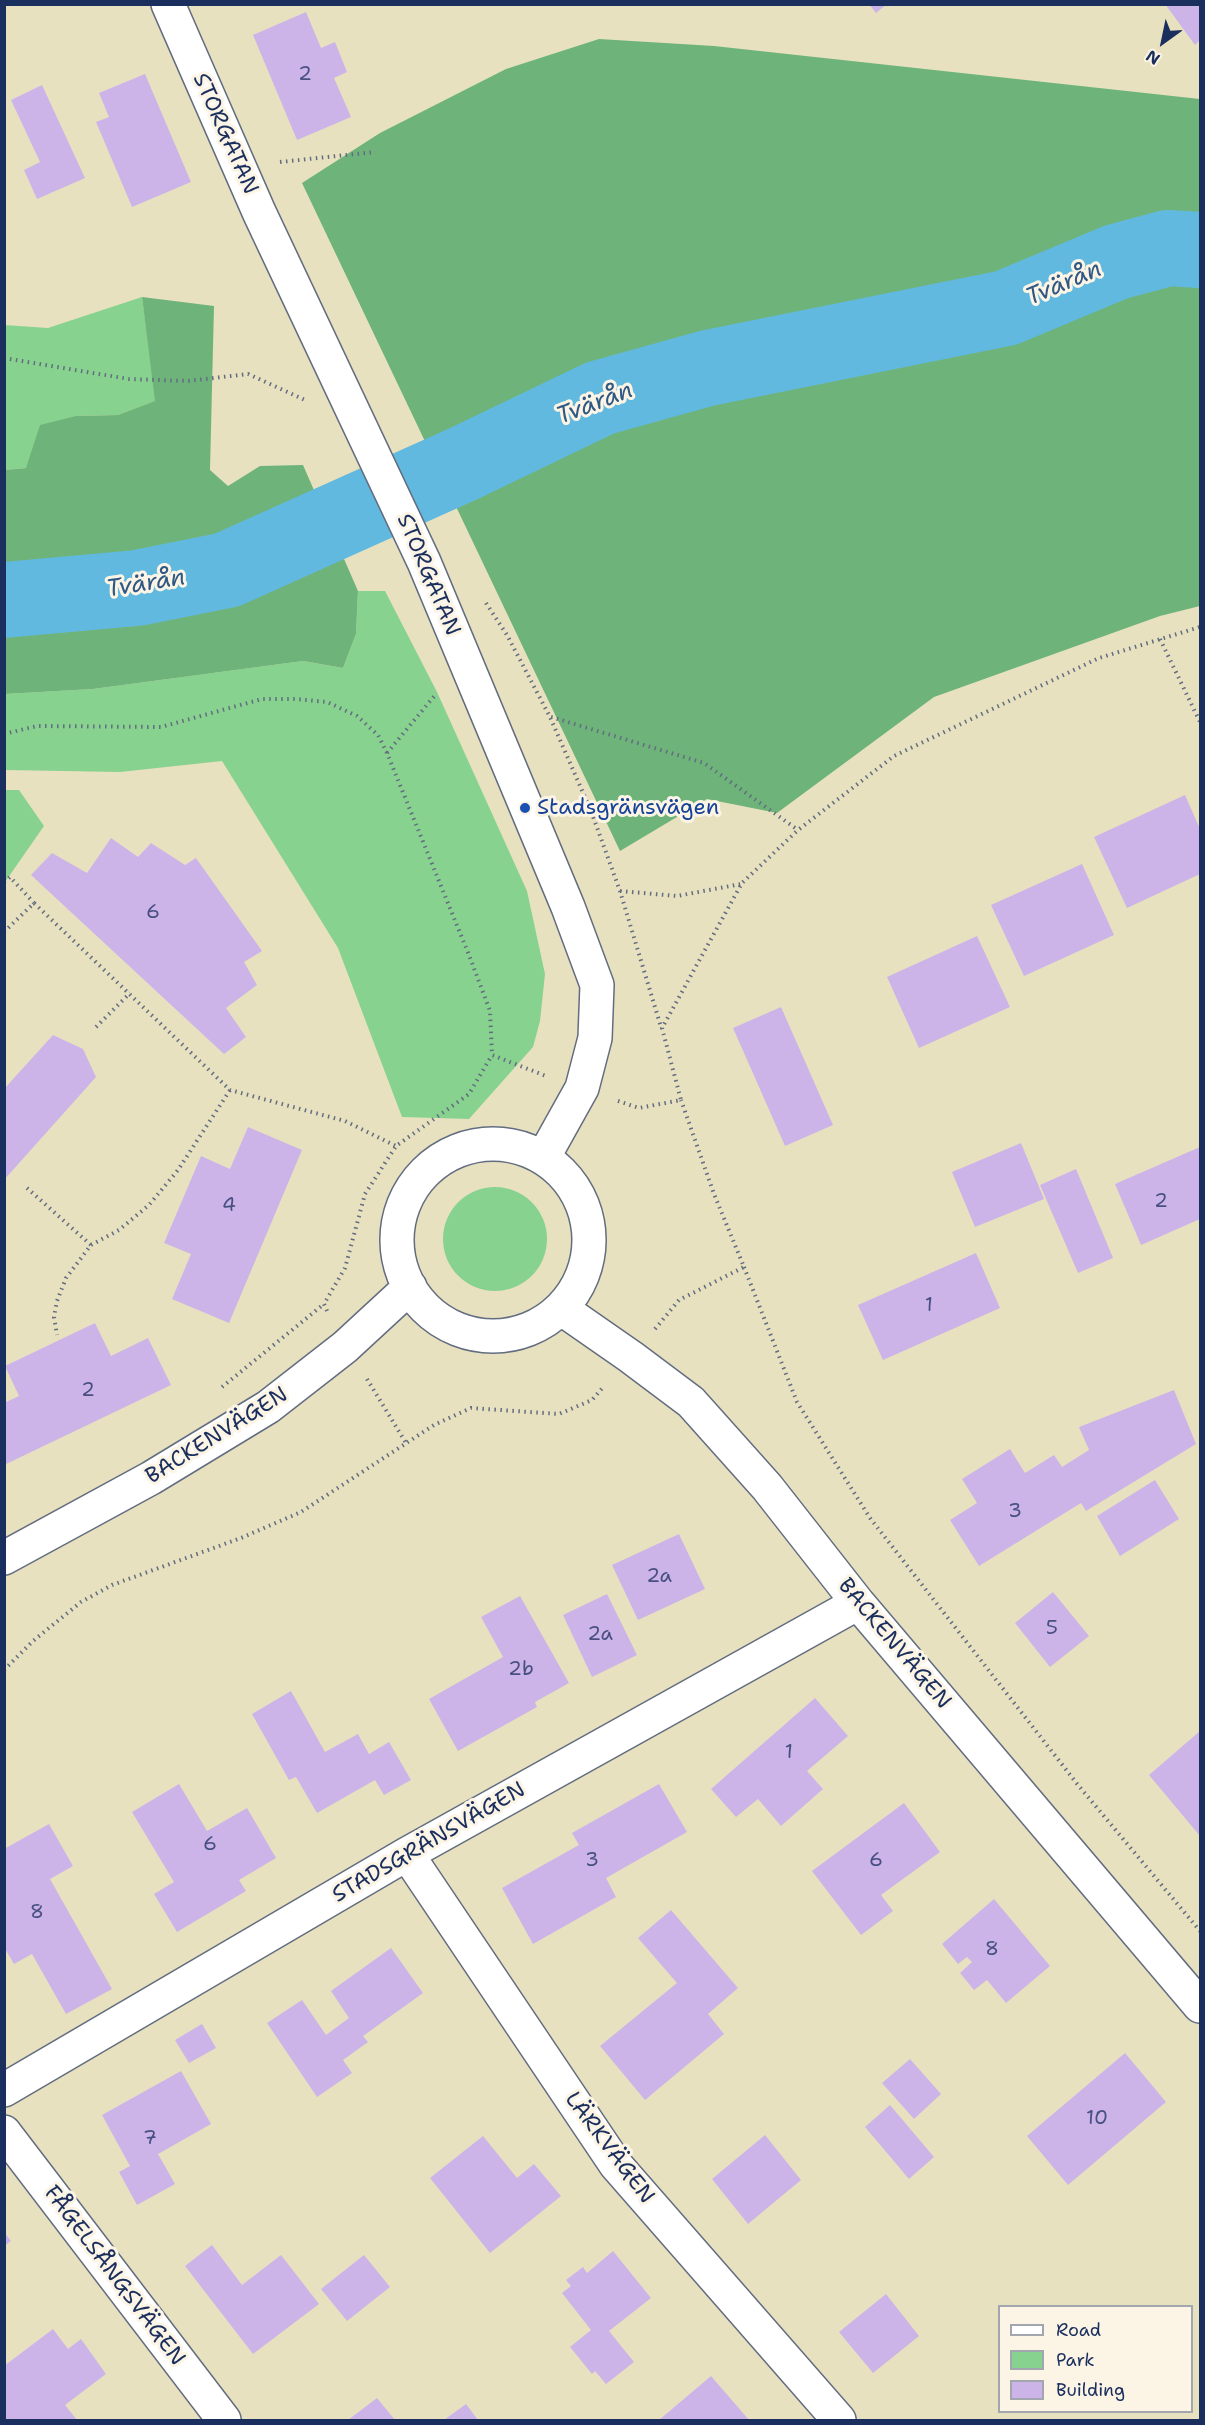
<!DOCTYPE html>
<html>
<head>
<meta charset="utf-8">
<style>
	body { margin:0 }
	#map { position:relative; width:1205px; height:2425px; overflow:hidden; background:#e8e1bf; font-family:"Shantell Sans",sans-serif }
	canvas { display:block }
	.frame { position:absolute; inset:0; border:6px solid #1b2f5e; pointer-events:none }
	.legend { position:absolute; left:998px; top:2305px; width:195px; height:108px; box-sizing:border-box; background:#fcf5e5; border:2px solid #a2a6af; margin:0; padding:8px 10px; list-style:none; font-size:18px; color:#1b2f5e }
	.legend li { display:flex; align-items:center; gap:12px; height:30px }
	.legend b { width:30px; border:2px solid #a2a6af }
	.north { position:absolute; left:1133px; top:12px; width:60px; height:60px; -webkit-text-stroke:4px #fcf5e5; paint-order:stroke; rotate:213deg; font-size:16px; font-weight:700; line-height:24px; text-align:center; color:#1b2f5e }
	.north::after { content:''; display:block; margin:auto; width:21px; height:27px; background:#1b2f5e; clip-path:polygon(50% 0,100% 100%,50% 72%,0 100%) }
</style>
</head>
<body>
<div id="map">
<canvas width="1205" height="2425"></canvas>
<div class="frame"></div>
<ul class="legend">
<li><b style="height:8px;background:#fff"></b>Road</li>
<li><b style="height:16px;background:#88d28f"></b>Park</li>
<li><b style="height:16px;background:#ccb4e9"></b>Building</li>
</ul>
<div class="north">N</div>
</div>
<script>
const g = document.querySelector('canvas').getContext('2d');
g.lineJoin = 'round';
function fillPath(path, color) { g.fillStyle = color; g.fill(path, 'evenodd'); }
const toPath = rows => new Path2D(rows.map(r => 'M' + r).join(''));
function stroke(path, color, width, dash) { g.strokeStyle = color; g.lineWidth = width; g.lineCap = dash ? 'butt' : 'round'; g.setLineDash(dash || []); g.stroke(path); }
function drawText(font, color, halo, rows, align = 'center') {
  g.font = font + ' "Shantell Sans",sans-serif'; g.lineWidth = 6; g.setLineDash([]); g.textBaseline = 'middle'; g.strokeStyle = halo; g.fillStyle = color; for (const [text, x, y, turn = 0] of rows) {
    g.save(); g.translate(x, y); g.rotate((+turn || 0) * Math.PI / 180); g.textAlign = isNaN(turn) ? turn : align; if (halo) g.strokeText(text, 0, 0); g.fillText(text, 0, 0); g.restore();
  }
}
fillPath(toPath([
	[142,297,156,401,118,415,76,416,26,468,5,470,4,325,48,328],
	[358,591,385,591,437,692,527,891,545,974,540,1021,533,1047,469,1119,402,1117,338,948,222,761,120,772,5,770,4,694,93,689,303,661,343,668,356,634],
	[5,790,19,790,44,826,5,882],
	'443 1239a52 52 0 1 1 104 0a52 52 0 1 1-104 0Z'
]), '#88d28f');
fillPath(toPath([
	[599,39,714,46,1200,99,1200,606,1160,616,934,697,777,813,707,799,620,851,302,183,380,133,506,69],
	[142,297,214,306,210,470,228,486,260,466,303,465,358,591,356,634,343,668,303,661,93,689,5,694,5,470,26,468,40,425,76,416,118,415,155,401]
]), '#6eb47a');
stroke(toPath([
	[4,600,137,588,227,570,465,463,600,398,708,368,1006,308,1116,262,1168,248,1200,250]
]), '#62b9df', 76);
fillPath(toPath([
	[869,4,887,4,876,13],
	[1165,4,1200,4,1200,40,1195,45],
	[306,12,321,48,335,42,347,72,334,78,351,117,297,140,253,35],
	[145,74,191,182,132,207,96,122,109,117,99,93],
	[42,85,85,178,37,199,24,170,40,162,11,100],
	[1185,795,1200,829,1200,874,1127,908,1094,837],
	[111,838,138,857,151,843,185,865,196,858,262,951,244,962,257,985,226,1008,246,1037,224,1054,31,875,52,853,87,873],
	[1082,864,1114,935,1024,976,991,905],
	[977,936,1010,1007,919,1048,887,977],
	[781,1007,833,1125,785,1146,733,1028],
	[53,1035,83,1049,96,1077,4,1180,4,1089],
	[248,1127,302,1150,229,1323,172,1299,191,1254,164,1243,201,1156,230,1169],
	[1021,1143,1044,1199,975,1227,952,1172],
	[1200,1147,1200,1219,1141,1245,1115,1184],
	[1076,1169,1113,1258,1078,1273,1040,1185],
	[976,1253,1000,1308,883,1360,858,1305],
	[95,1323,111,1356,148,1338,171,1385,4,1465,4,1403,19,1396,5,1366],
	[1174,1390,1196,1444,1086,1511,1081,1503,979,1566,950,1520,977,1503,962,1479,1010,1449,1025,1473,1054,1455,1062,1467,1089,1450,1079,1427],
	[1155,1480,1179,1519,1120,1556,1097,1516],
	[679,1534,705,1589,638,1620,612,1565],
	[1053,1592,1089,1636,1050,1667,1015,1623],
	[607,1594,637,1655,592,1677,563,1615],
	[520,1596,569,1683,535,1702,537,1707,458,1751,429,1699,503,1657,481,1617],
	[291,1691,325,1752,358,1734,369,1754,389,1742,411,1780,384,1795,375,1780,317,1813,296,1777,289,1780,252,1714],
	[815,1698,848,1736,807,1771,823,1789,781,1826,758,1799,736,1817,711,1789],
	[1200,1731,1200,1836,1149,1775],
	[179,1784,207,1831,247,1808,276,1858,239,1880,246,1891,177,1932,154,1894,174,1882,132,1812],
	[659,1784,687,1832,606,1878,616,1897,533,1944,502,1888,579,1845,572,1833],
	[904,1803,940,1852,881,1895,893,1911,861,1935,812,1871],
	[49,1824,73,1866,50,1879,112,1989,66,2014,32,1954,14,1964,4,1947,4,1849],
	[994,1899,1050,1966,1006,2003,987,1980,974,1990,960,1973,972,1962,967,1957,958,1964,942,1944],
	[671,1910,738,1988,708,2014,724,2034,645,2100,600,2046,677,1983,638,1938],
	[391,1948,423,1993,363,2036,368,2042,343,2060,352,2073,317,2097,267,2023,302,2000,326,2035,349,2018,331,1991],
	[202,2024,216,2048,189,2063,175,2040],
	[1125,2053,1166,2102,1068,2185,1027,2136],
	[910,2059,941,2094,914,2119,882,2083],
	[181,2071,211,2124,158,2154,175,2184,137,2205,119,2172,130,2166,102,2115],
	[890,2105,934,2157,909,2179,865,2127],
	[765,2135,801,2180,748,2224,712,2179],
	[483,2136,517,2178,534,2164,561,2196,490,2253,430,2178],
	[4,2232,11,2241,4,2246],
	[212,2245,242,2285,281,2255,319,2304,253,2354,185,2266],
	[613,2251,651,2298,609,2331,634,2362,606,2384,595,2371,592,2374,570,2347,591,2330,562,2293,571,2286,566,2280,583,2267,587,2273],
	[364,2255,390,2287,347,2321,321,2289],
	[886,2294,919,2336,873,2373,839,2332],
	[53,2329,68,2349,81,2339,106,2374,65,2405,77,2420,4,2420,4,2366],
	[711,2376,749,2420,659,2420],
	[377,2398,395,2420,348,2420],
	[466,2404,478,2420,444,2420]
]), '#ccb4e9');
const minor = toPath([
	[168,4,259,212,424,562,568,907,597,985,595,1038,582,1088,543,1158],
	'397 1240a96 96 0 1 1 192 0a96 96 0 1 1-192 0Z',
	[562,1309,631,1357,691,1402,767,1487,858,1603,1200,2006],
	[4,1558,151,1478,268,1407,345,1347,410,1287],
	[407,1854,616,2165,839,2420],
	[4,2090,407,1854,858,1603],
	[4,2132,224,2420]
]);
stroke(minor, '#636d80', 36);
stroke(toPath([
	[280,162,375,152],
	[4,358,129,379,188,381,248,374,305,400],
	[486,603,507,635,550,717,591,811,620,891,661,1027],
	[1160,639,1200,722],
	[551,717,704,763,798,830],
	[4,734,37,726,161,727,262,699,296,699,327,702,357,716,378,735,387,753,469,955,490,1011,492,1055,546,1076],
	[387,753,436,694],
	[4,882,10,877,34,903],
	[620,891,677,896,741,884],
	[4,932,34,903,230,1090,345,1121,396,1146],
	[96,1027,130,993],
	[618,1101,639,1108,681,1100,662,1028,742,883,798,830,894,756,1099,658,1200,627],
	[27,1188,91,1245,66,1278,57,1301,54,1317,57,1335],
	[91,1245,119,1230,149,1205,178,1170,230,1090],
	[744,1267,797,1402,870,1518,1078,1785,1200,1931],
	[327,1311,324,1304,345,1268,365,1194,396,1146,469,1094,492,1055],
	[655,1329,679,1300,744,1267,714,1194,681,1100],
	[367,1379,406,1443],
	[222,1387,324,1304],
	[4,1670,33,1641,81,1602,112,1585,241,1538,301,1512,434,1425,471,1408,559,1414,592,1400,604,1386]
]), '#636d80', 4, [1.5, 4.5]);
stroke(minor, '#fff', 33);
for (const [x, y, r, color] of [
	[525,808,6,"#1a4fb4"]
]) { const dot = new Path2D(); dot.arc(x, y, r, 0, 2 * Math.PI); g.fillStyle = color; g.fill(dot); stroke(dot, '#fcf5e5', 2); }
drawText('20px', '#475081', null, [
	["2",305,75],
	["6",153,913],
	["2",1161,1202],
	["4",229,1206],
	["1",929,1306],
	["2",88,1391],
	["3",1015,1512],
	["2a",659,1577],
	["5",1052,1629],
	["2a",600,1635],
	["2b",521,1670],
	["1",789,1753],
	["6",210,1845],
	["3",592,1861],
	["6",876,1861],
	["8",37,1913],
	["8",992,1950],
	["10",1097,2119],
	["7",150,2139]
]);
drawText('22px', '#1b2f5e', '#fcf5e5', [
	["STORGATAN",225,134,66],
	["STORGATAN",428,575,67],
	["BACKENVÄGEN",217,1436,-32],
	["BACKENVÄGEN",894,1644,50],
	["STADSGRÄNSVÄGEN",429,1843,-30],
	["LÄRKVÄGEN",609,2148,53],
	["FÅGELSÅNGSVÄGEN",114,2276,53]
]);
drawText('22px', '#164399', '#fcf5e5', [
	["Stadsgränsvägen",537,808]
], 'left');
drawText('italic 24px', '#305885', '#fcf5e5', [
	["Tvärån",1064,284,-23],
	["Tvärån",595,404,-21],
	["Tvärån",146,584,-9]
]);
</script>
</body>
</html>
